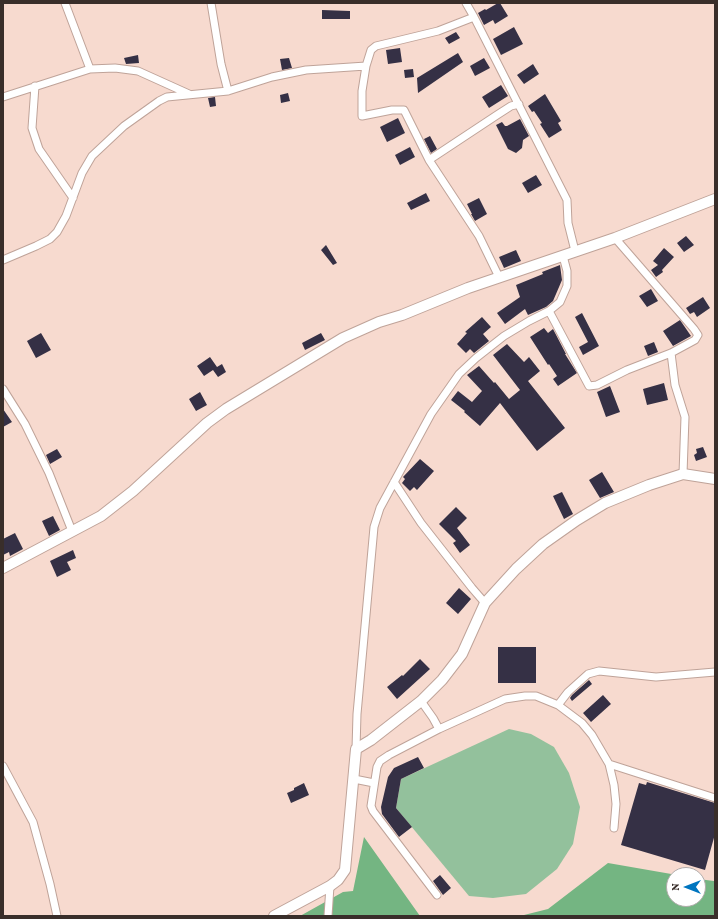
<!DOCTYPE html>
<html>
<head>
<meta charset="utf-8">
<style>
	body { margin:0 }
	#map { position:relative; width:718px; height:919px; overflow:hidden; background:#f7dacf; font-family:"Crimson Pro",serif }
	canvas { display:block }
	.frame { position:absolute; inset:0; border:4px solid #392e2a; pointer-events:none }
	.north { position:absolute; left:666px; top:867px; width:40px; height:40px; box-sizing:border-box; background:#fff; border:1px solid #b0abaa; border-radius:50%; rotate:270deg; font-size:11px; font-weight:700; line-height:16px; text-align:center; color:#392e2a }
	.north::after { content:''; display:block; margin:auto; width:14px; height:18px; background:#0075bf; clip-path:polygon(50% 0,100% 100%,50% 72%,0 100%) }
</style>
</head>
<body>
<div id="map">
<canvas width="718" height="919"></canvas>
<div class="frame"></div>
<div class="north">N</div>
</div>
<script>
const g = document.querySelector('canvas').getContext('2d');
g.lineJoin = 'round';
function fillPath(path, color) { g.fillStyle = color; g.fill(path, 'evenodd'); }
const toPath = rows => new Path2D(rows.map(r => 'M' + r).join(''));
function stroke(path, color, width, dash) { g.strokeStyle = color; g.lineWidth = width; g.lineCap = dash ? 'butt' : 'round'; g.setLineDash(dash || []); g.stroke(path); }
fillPath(toPath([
	[509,729,531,734,554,747,569,773,580,807,573,844,557,869,526,894,493,898,469,896,396,808,401,779]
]), '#93c19c');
fillPath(toPath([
	[364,837,420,916,423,916,300,916,343,892,353,891],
	[608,863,677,875,674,875,674,899,698,899,698,879,714,881,715,880,715,916,520,916,548,909]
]), '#74b582');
fillPath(toPath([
	[498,3,500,3,508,16,495,24,493,20,484,25,478,13,485,9,486,10],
	[322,10,350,11,350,19,322,19],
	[514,27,523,44,501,55,493,39],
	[456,32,460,38,449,44,445,38],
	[400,48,402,62,388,64,386,50],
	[458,53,463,62,418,93,417,78],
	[138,55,139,63,126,64,124,58],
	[289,58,292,68,282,70,280,59],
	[484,58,490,68,475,76,470,66],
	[533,64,539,74,524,84,517,75],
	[413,69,414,77,405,78,404,70],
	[501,85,508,96,489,108,482,97],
	[288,93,290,101,281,103,280,95],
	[545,94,561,121,558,123,562,130,549,138,540,124,542,123,534,111,532,112,528,106],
	[215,97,216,106,210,107,208,98],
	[398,118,405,133,387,142,380,127],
	[520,119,529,136,523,140,522,148,516,153,508,149,496,125,502,122,505,126,507,126],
	[430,136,437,149,431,153,424,139],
	[410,147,415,157,400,165,395,155],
	[536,175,542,185,528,193,522,183],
	[426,193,430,201,411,210,407,203],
	[479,198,487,214,475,221,471,214,472,214,467,204],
	[686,236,694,245,684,252,677,243],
	[326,245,337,263,333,265,321,250],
	[664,248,674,257,662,270,663,272,656,277,651,270,658,265,653,261],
	[516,250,521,261,504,268,499,257],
	[560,265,562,280,553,301,546,307,528,315,525,309,505,324,497,313,520,297,516,285,543,274,542,272],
	[651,289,658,301,647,307,639,296],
	[703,297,710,308,697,317,694,312,690,314,686,308],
	[582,313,599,346,583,355,579,347,588,342,575,317],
	[482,317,491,327,483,334,489,341,474,353,470,349,466,353,457,344,467,333,465,332],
	[680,320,691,336,673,346,663,331],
	[544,328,548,333,553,329,566,354,565,354,577,373,558,386,553,379,557,376,549,364,548,365,530,337],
	[41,333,51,350,36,358,27,341],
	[321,333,325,340,305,350,302,343],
	[654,342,658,352,648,356,644,346],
	[507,344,524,362,529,357,540,371,528,381,565,428,537,451,500,403,480,426,464,412,465,411,451,400,458,391,472,402,482,391,467,375,479,366,494,383,495,382,509,399,520,390,493,355],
	[210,357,217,367,222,364,226,372,218,377,213,370,204,376,197,366],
	[664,383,668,400,647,405,643,389],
	[610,386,620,412,606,417,597,392],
	[200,392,207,405,196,411,189,399],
	[3,409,12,422,3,427],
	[703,447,707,457,696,461,694,455,697,453,696,449],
	[57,449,62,457,50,464,46,455],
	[420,459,434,471,417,490,414,487,410,491,402,483,405,479,403,477],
	[602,472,614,492,600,498,589,480],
	[562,492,573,514,564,519,553,496],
	[456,507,467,518,457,528,470,545,460,553,453,543,456,541,439,524],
	[53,516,60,530,49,536,42,521],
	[15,533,23,549,10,556,9,552,3,555,3,539],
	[73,550,76,558,67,562,71,570,57,577,50,561],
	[459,588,471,599,458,614,446,603],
	[498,647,536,647,536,683,498,683],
	[420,659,430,669,397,699,387,687,402,675,403,676],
	[589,680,592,684,572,701,570,698,572,695],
	[603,695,611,704,591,722,583,713],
	[418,757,424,768,401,779,396,808,412,827,399,837,382,814,381,807,388,777,394,768],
	[647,782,715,803,715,834,705,870,621,845,639,783,646,785],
	[304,783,309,795,291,803,287,793,294,790,294,788],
	[440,875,451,888,443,895,433,881]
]), '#353045');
const street = toPath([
	[65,3,90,69],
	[211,3,221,64,228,91],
	[466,3,474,17,567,200,568,223,575,251],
	[474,17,438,31,376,46,371,50,366,66,362,91,362,116,392,110,404,110,429,160,479,236,499,277],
	[35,86,32,128,39,149,73,198],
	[3,97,90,69,115,68,138,71,189,94],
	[429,160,497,115,511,106,519,104],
	[3,260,36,246,50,239,57,232,66,216,82,173,92,156,124,126,159,101,167,97,228,91,272,77,306,70,366,66],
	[549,311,589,386,597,385,627,370,671,353,695,340,698,335,694,329,615,238],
	[671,353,675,385,685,417,683,474],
	[3,389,25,424,49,473,72,531],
	[394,482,421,523,472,588,485,603],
	[421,701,433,718,439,729],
	[558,705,568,692,588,674,599,671,656,677,715,672],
	[356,749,357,714,374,527,380,508,431,414,459,374,476,358,504,336,529,321,549,311,560,302,567,286,567,271,563,256],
	[609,764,715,798],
	[3,766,33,822,50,884,57,916],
	[354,779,374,783],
	[437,895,373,811,371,806,377,767,380,761,389,755,439,729,505,699,525,696,536,696,558,705,582,723,592,735,609,764,614,785,616,804,614,828],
	[328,916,330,886]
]);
const secondary = toPath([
	[3,568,101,516,133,491,207,423,226,409,343,338,379,322,402,315,468,288,615,238,715,199],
	[274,916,330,886,338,880,345,870,356,749,371,740,421,701,442,680,462,654,485,603,516,569,543,544,577,520,605,503,649,485,683,474,715,479]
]);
stroke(street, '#bfa399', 9);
stroke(secondary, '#bfa399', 12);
stroke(street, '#fff', 7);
stroke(secondary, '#fff', 10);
</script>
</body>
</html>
